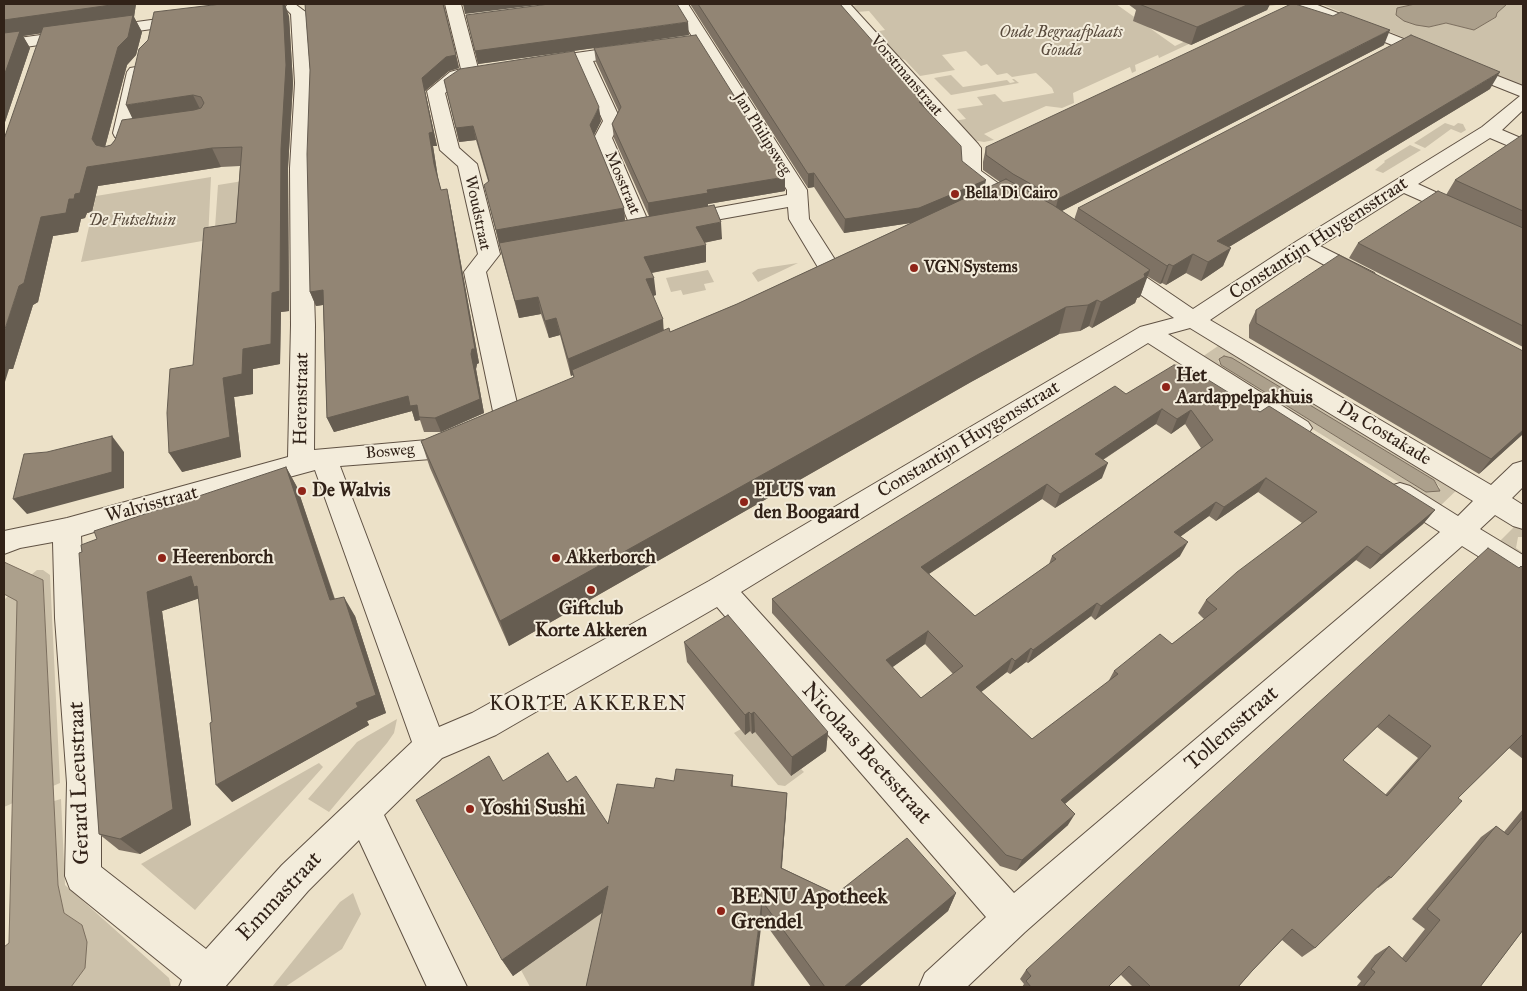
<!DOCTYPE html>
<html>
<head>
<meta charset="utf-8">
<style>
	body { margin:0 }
	#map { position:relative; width:1527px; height:991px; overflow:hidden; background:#ece1c8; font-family:"IM FELL Great Primer",serif }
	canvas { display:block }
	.frame { position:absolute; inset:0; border:5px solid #312218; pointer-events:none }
</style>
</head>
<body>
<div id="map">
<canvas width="1527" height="991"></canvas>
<div class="frame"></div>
</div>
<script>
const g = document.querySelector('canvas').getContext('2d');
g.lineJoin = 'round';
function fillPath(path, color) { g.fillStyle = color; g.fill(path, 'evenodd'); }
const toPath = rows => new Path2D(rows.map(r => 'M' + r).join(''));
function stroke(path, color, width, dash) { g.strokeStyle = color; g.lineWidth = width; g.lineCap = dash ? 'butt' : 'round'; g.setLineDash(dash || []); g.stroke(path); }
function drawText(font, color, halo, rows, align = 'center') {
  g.font = font + ' "IM FELL Great Primer",serif'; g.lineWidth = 4; g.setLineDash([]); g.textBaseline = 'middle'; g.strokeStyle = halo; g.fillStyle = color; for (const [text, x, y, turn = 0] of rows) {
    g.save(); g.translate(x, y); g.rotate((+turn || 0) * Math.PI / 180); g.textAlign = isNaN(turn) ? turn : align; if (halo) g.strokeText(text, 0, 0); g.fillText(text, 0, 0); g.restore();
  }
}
fillPath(toPath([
	[863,4,1116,4,1175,46,1264,4,1282,4,1270,6,1159,58,1158,55,1135,65,1136,71,1132,73,1130,67,1073,93,1074,103,1062,108,1046,106,984,134,994,140,984,142,972,140,953,121,966,119,957,109,983,105,977,97,995,94,1003,102,1054,93,1052,88,1036,73,1012,77,1007,73,997,75,987,64,981,66,966,51,942,55,955,70,920,76,905,60,895,56,874,32,885,30,869,11,857,12,852,6],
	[1321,4,1415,4,1397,8,1429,27,1446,23,1474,30,1496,17,1497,13,1507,4,1523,4,1523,86],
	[951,75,963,87,1007,80,1010,83,1015,82,1012,79,1014,79,1019,83,951,95,934,78],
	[1445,123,1454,126,1458,123,1463,124,1466,130,1461,133,1451,129,1425,148,1414,143],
	[1410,145,1421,150,1383,173,1375,170,1385,162,1384,161],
	[211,177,208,240,81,262,96,196],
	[249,180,245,237,214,242,218,185],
	[798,263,758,282,752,273,758,269],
	[708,270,714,282,704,284,706,290,683,295,681,290,671,292,666,278],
	[1221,344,1460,487,1439,507,1199,359],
	[1227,357,1434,480,1440,488,1426,492,1221,365,1218,361],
	[1518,523,1523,526,1523,537,1518,537,1516,548,1523,553,1523,560,1497,544],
	[37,570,43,570,50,575,60,783,53,786,43,580,31,575],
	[8,596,17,600,13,803,4,807,4,600],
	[397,719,394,733,387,743,329,812,308,799,357,742],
	[741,729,745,734,750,731,752,734,755,732,791,776,801,769,804,772,785,786,778,785,734,733],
	[319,763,323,767,195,910,141,864],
	[61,799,65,885,169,978,171,987,71,987,85,968,82,925,64,913,58,885,54,801],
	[353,893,361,914,342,949,285,987,272,987,340,902],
	[616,898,597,987,530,987,521,970,574,933]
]), '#ccc1aa');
const water = toPath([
	[1415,4,1507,4,1497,13,1496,17,1474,30,1446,23,1429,27,1416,25,1404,21,1396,15,1397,8,1415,4],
	[1224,356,1232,358,1434,480,1440,491,1426,492,1221,365,1219,359,1224,356],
	[4,562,43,580,58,885,64,913,82,925,87,942,85,968,71,987,4,987,4,947,9,943,17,601,4,594,4,562]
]);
fillPath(water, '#aca08c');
stroke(water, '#7b6e5e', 1);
const minor = toPath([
	[295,4,307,13,313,83,310,168,315,325,314,450,427,440,458,428,467,430,471,437,467,444,431,459,340,466,439,727,472,713,709,581,1140,327,1174,318,1105,270,1102,265,1105,260,1113,258,1121,260,1193,309,1297,241,1482,127,1520,96,1297,7,1294,4,1315,4,1523,86,1523,110,1502,130,1523,139,1523,152,1490,138,1418,184,1523,232,1523,246,1404,193,1320,246,1374,273,1377,278,1374,283,1366,285,1358,283,1306,255,1210,320,1491,485,1513,464,1523,461,1523,487,1512,498,1523,505,1523,529,1513,526,1495,515,1480,529,1523,555,1523,582,1513,578,1462,546,1025,932,967,987,919,987,925,973,986,917,717,607,496,735,442,758,384,815,467,987,427,987,359,840,308,891,225,987,179,987,182,980,70,889,65,876,67,783,55,618,53,542,20,548,4,554,4,531,67,518,288,457,291,325,290,168,295,83,291,14,285,8,287,5,295,4],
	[1190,328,1473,501,1458,516,1410,486,1400,483,1390,486,1386,493,1390,500,1440,532,1014,893,741,592,1148,343,1290,434,1299,437,1308,434,1312,428,1308,422,1168,334,1190,328],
	[315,470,412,742,282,865,206,949,101,867,101,783,85,618,81,536,153,514,315,470],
	[445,4,461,4,479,72,476,76,462,80,445,93,459,148,477,164,500,254,486,272,520,416,516,422,507,425,498,422,494,416,464,272,478,254,458,166,440,150,427,91,450,72,461,69,445,4],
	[672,4,688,4,807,190,809,219,841,269,838,274,830,276,822,274,789,219,788,207,682,226,675,224,672,220,675,216,682,214,787,195,787,190,672,4],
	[834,4,850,4,978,144,981,148,981,171,1009,191,1012,195,1009,199,988,208,981,210,974,208,971,204,974,200,987,194,961,173,961,149,834,4],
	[188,15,196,20,194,23,4,50,4,40,188,15],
	[632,45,638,46,640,50,638,54,593,61,621,121,612,138,651,228,648,232,641,234,634,232,631,228,594,138,603,121,577,63,541,68,535,67,533,63,535,59,541,58,632,45],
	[136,67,142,68,145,72,133,126,146,123,153,125,155,129,153,133,122,139,115,137,113,133,127,72,130,68,136,67]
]);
stroke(minor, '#605244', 2);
fillPath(minor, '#f3ecdb');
fillPath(toPath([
	[4,4,136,4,134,17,142,32,136,55,127,65,105,147,111,145,133,119,289,16,293,83,288,168,289,311,281,312,280,364,253,369,253,394,234,397,241,457,182,472,193,365,236,223,240,166,221,167,98,186,92,212,87,213,85,218,81,219,78,232,53,236,38,302,33,305,13,369,9,369,41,33,23,36,30,48,4,125],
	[305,4,444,4,459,68,449,71,425,91,437,146,433,146,438,178,441,190,450,203,479,363,477,364,476,369,484,413,441,432,424,432,420,420,415,421,412,411,334,432,327,418,323,305,316,306,310,292,310,70],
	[690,4,840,4,924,107,962,161,984,190,1000,182,983,170,983,162,986,147,1384,45,1062,211,1074,220,1078,208,1490,89,1229,247,1223,266,1201,281,1186,273,1166,285,1162,283,1160,284,1147,276,1140,297,1137,298,1135,303,1092,328,1089,326,1080,331,1059,334,971,382,509,646,430,468,421,441,574,378,573,375,571,376,560,335,549,338,541,314,519,318,503,260,488,199,488,181,476,140,459,142,444,80,601,121,594,135,624,208,625,221,649,216,614,138,612,124,619,112,596,62,594,48,785,191,708,204,708,206,722,239,704,243,706,262,652,273,656,295,653,296,664,331,670,332,737,304,911,223,844,233,814,187,808,188],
	[1128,4,1270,4,1267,10,1191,45,1133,21,1136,10],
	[466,15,689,35,478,64],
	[1523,136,1523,347,1349,258,1358,243,1446,195,1455,180],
	[1256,310,1523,434,1479,474,1249,338,1249,325],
	[1126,394,1260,412,1435,510,1423,524,1370,569,1356,560,1065,804,1068,825,1016,871,1000,866,772,613,772,599],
	[1156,424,1171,434,1185,424,1201,448,1052,556,1049,564,975,616,929,574,1042,499,1055,508,1102,478,1103,460],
	[1258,492,1302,523,1206,600,1198,613,1204,619,1172,644,1114,671,1108,682,1032,739,981,692,1007,672,1010,674,1026,662,1028,663,1091,616,1095,620,1180,556,1180,537,1209,516,1216,521],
	[925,644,953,674,921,698,892,667],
	[286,467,297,487,335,599,355,616,386,713,367,721,369,725,232,802,212,722,199,598,162,611,191,825,140,854,119,850,99,834,82,552,97,539],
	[1519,568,1523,568,1523,759,1509,748,1458,798,1391,878,1378,888,1377,887,1315,948,1302,957,1282,940,1252,971,1238,987,1133,987,1121,975,1108,987,1022,987,1024,984,1020,979,1026,970],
	[1377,727,1418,758,1385,795,1343,760],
	[684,642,828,732,826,751,791,776,755,732,752,734,750,731,745,735,687,662],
	[733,775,733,787,787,793,782,868,836,894,956,893,948,911,859,987,811,987,762,919,602,913,513,976,502,960,503,781,567,782,608,824,654,788,674,781],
	[1523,809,1523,930,1480,987,1356,987,1361,981,1357,977,1375,955,1389,946,1402,958,1425,929,1412,919,1481,837,1496,826,1504,832]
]), '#7e7264');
fillPath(toPath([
	[118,4,136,4,134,17,142,32,136,55,127,65,102,158,92,139,118,47,132,20,23,36,30,48,4,125,4,20],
	[283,4,285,4,289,16,293,83,288,168,289,311,281,312,280,364,253,369,253,394,234,397,241,457,182,472,169,453,243,349,272,293,281,149],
	[463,4,546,4,465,14],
	[1249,4,1270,4,1267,10,1191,45,1197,27],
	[688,22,689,35,478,64,475,51],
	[1390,30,1384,45,1054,215,1058,199],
	[456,55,459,68,449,71,425,91,437,146,433,146,438,178,444,204,434,164,429,133,422,78,446,57],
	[1500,72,1490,89,1209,259,1217,241],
	[193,95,202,113,135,124,126,105],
	[925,101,923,114,919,102],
	[599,107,601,121,592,139,590,125],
	[473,126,476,140,459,142,456,128],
	[212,148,221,167,98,186,92,212,87,213,85,218,81,219,78,232,53,236,38,302,33,305,13,369,9,369,4,385,4,332,41,217,69,199,75,194,87,167],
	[814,173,814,187,808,188,808,174],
	[785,177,785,191,708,204,708,207,649,217,648,203,707,190],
	[986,180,983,194,917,222,844,233,845,219],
	[447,189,450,203,479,363,477,364,476,369,484,413,441,432,435,418,471,354,472,349],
	[624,208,625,222,499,244,496,230],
	[721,222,722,239,697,244,696,227],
	[706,245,706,262,645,274,644,257],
	[1231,248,1223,266,1201,281,1208,262],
	[1193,254,1186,273,1166,285,1173,266],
	[1169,264,1162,283,1160,284,1167,266],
	[1150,270,1140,297,1137,298,1135,303,1092,328,1101,302],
	[654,278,656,295,648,297,646,279],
	[323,290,329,304,316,306,310,292],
	[538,297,541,314,519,318,515,301],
	[1097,300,1089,326,1080,331,1088,305],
	[1066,307,1059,334,971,382,509,646,500,621,977,355],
	[556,318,560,335,549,338,545,321],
	[663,319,664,336,572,370,573,375,571,376,568,359],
	[408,396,417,405,420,420,415,421,412,411,334,432,327,418],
	[1162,409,1156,424,1090,468,1095,454],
	[1191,410,1185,424,1171,434,1177,419],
	[1523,430,1523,434,1479,474,1491,459],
	[112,436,124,452,124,488,27,514,13,499],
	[1108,463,1102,478,1055,508,1060,494],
	[286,467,297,487,341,619,330,600],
	[1266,478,1258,492,1216,521,1224,507],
	[1047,484,1042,499,918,581,921,567],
	[1216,502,1209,516,1167,546,1174,532],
	[1435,510,1423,524,1370,569,1381,555],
	[1188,542,1180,556,1095,620,1101,606],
	[1367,546,1356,560,1055,812,1061,800],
	[191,576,206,596,162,611,191,825,140,854,120,839,147,592],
	[344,597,355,616,386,713,367,721,369,725,232,802,216,785,356,703],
	[1097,603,1091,616,1028,663,1033,650],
	[928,631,925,644,883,674,886,660],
	[1031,648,1026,662,1010,674,1015,661],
	[1012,658,1007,672,971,700,976,687],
	[749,712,750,731,745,735,745,715],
	[754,712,755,732,752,734,751,714],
	[828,732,826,751,791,776,792,757],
	[787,793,786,814,780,887,781,868],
	[1075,814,1068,825,1016,871,1022,860],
	[608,886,614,904,513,976,502,960],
	[956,893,948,911,859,987,844,987],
	[762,901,762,919,754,987,751,987]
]), '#665d51');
const building = toPath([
	[4,4,118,4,4,20,4,4],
	[221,4,283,4,286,65,281,149,280,291,272,293,271,344,243,349,242,374,223,378,230,437,169,453,167,413,170,369,193,365,204,228,236,223,242,147,212,148,87,167,80,193,75,194,74,199,69,199,66,213,41,217,24,283,19,286,4,332,4,139,43,27,133,15,128,37,118,47,92,139,96,145,104,147,111,145,115,140,122,120,194,110,201,108,204,103,201,97,193,95,126,105,139,49,148,40,154,12,221,4],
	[305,4,443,4,456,55,446,57,422,78,433,132,429,133,434,164,441,190,447,189,475,349,472,349,471,354,480,399,435,418,419,417,417,405,410,406,408,396,327,418,323,290,310,292,307,154,310,70,305,4],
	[549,4,677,4,688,22,475,51,466,15,549,4],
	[698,4,840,4,925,101,919,102,961,146,962,161,986,180,919,208,845,219,814,173,808,174,698,4],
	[1139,4,1249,4,1197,27,1139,4],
	[1291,4,1295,4,1333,16,1341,12,1390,30,1058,199,1013,174,986,155,986,147,1291,4],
	[20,31,4,76,4,33,20,31],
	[696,35,785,177,707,190,708,193,648,203,612,124,621,107,594,48,696,35],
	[1411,35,1500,72,1217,241,1231,248,1208,262,1193,254,1173,266,1169,264,1167,266,1078,208,1411,35],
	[574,51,599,107,590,125,624,208,496,230,484,185,489,181,473,126,456,128,444,80,460,69,574,51],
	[1522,135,1523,136,1523,211,1455,180,1522,135],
	[1006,179,1053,205,1150,270,1144,274,1145,277,1101,302,1097,300,1088,305,1066,307,977,355,500,621,421,441,574,377,572,370,669,328,670,332,737,304,1006,179],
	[1438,191,1523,228,1523,326,1358,243,1438,191],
	[714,205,721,222,696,227,706,245,644,257,654,278,646,279,663,319,568,359,556,318,545,321,538,297,515,301,499,243,714,205],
	[1339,255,1523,351,1523,430,1491,459,1256,323,1256,310,1339,255],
	[1174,365,1183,366,1197,373,1260,412,1269,406,1435,510,1381,555,1367,546,1061,800,1075,814,1022,860,1006,855,772,599,1115,386,1126,394,1174,365],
	[1162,409,1177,419,1191,410,1213,440,1052,556,1056,559,975,616,921,567,1047,484,1060,494,1108,463,1095,454,1162,409],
	[1266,478,1317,512,1237,572,1206,600,1217,609,1172,644,1160,634,1114,671,1118,674,1032,739,976,687,1012,658,1015,661,1031,648,1033,650,1097,603,1101,606,1188,542,1174,532,1216,502,1224,507,1266,478],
	[928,631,963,666,921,698,886,660,928,631],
	[112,436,112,472,13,499,24,454,47,452,112,436],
	[286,467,330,600,344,597,376,695,356,703,358,707,216,785,210,723,212,722,197,586,194,587,191,576,147,592,173,809,120,839,99,834,79,553,82,552,81,545,97,539,94,531,286,467],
	[1488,548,1519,568,1521,566,1523,568,1523,736,1522,735,1458,798,1462,801,1391,878,1389,876,1315,948,1292,929,1252,971,1238,987,1151,987,1129,966,1108,987,1031,987,1026,981,1031,976,1026,970,1488,548],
	[1389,715,1431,746,1387,796,1343,760,1389,715],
	[728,615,828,732,792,757,754,712,751,714,749,712,745,715,684,642,728,615],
	[548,753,567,782,576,776,608,824,617,784,654,788,656,778,674,781,676,769,733,775,731,786,787,793,781,868,836,894,907,838,956,893,844,987,825,987,762,901,751,987,586,987,608,886,502,960,416,800,489,756,503,781,548,753],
	[1523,817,1523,930,1480,987,1363,987,1375,972,1371,969,1389,946,1406,962,1440,920,1427,909,1496,826,1508,835,1523,817]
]);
fillPath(building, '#928574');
stroke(building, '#665d51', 1);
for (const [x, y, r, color] of [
	[955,194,5,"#8f2418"],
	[914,268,5,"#8f2418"],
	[1166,387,5,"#8f2418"],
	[302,491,5,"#8f2418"],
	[744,502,5,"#8f2418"],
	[162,558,5,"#8f2418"],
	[556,558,5,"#8f2418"],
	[591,590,5,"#8f2418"],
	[470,809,5,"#8f2418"],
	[721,911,5,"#8f2418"]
]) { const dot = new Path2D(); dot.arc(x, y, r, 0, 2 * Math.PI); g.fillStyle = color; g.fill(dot); stroke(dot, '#f3ecdb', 2); }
drawText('italic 16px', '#584a3c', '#f3ecdb', [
	["Oude Begraafplaats",1061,33],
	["Gouda",1061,51],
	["De Futseltuin",132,221]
]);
drawText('16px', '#312218', '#f3ecdb', [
	["Vorstmanstraat",906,76,49],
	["Jan Philipsweg",762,134,58],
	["Mosstraat",622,183,67],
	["Woudstraat",477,213,78],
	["Bosweg",390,452,-5]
]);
drawText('bold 16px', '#312218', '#f3ecdb', [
	["Bella Di Cairo",965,194],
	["VGN Systems",924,268]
], 'left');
drawText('19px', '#312218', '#f3ecdb', [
	["Constantijn Huygensstraat",1319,239,-33],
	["Herenstraat",302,399,-89],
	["Da Costakade",1384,434,31],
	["Constantijn Huygensstraat",969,440,-31],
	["Walvisstraat",152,505,-15]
]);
drawText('bold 19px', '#312218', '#f3ecdb', [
	["Het",1176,376],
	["Aardappelpakhuis",1176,398],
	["De Walvis",312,491],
	["PLUS van",754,491],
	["den Boogaard",754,513],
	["Heerenborch",172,558],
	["Akkerborch",566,558],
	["Giftclub",591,609,"center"],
	["Korte Akkeren",591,631,"center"]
], 'left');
g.letterSpacing = '1px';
drawText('21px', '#312218', '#f3ecdb', [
	["KORTE AKKEREN",588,705]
]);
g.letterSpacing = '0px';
drawText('22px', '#312218', '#f3ecdb', [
	["Tollensstraat",1232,729,-41],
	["Nicolaas Beetsstraat",866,754,48],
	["Gerard Leeustraat",80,783,-92],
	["Emmastraat",280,897,-47]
]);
drawText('bold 22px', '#312218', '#f3ecdb', [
	["Yoshi Sushi",480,809],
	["BENU Apotheek",731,898],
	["Grendel",731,923]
], 'left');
</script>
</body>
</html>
